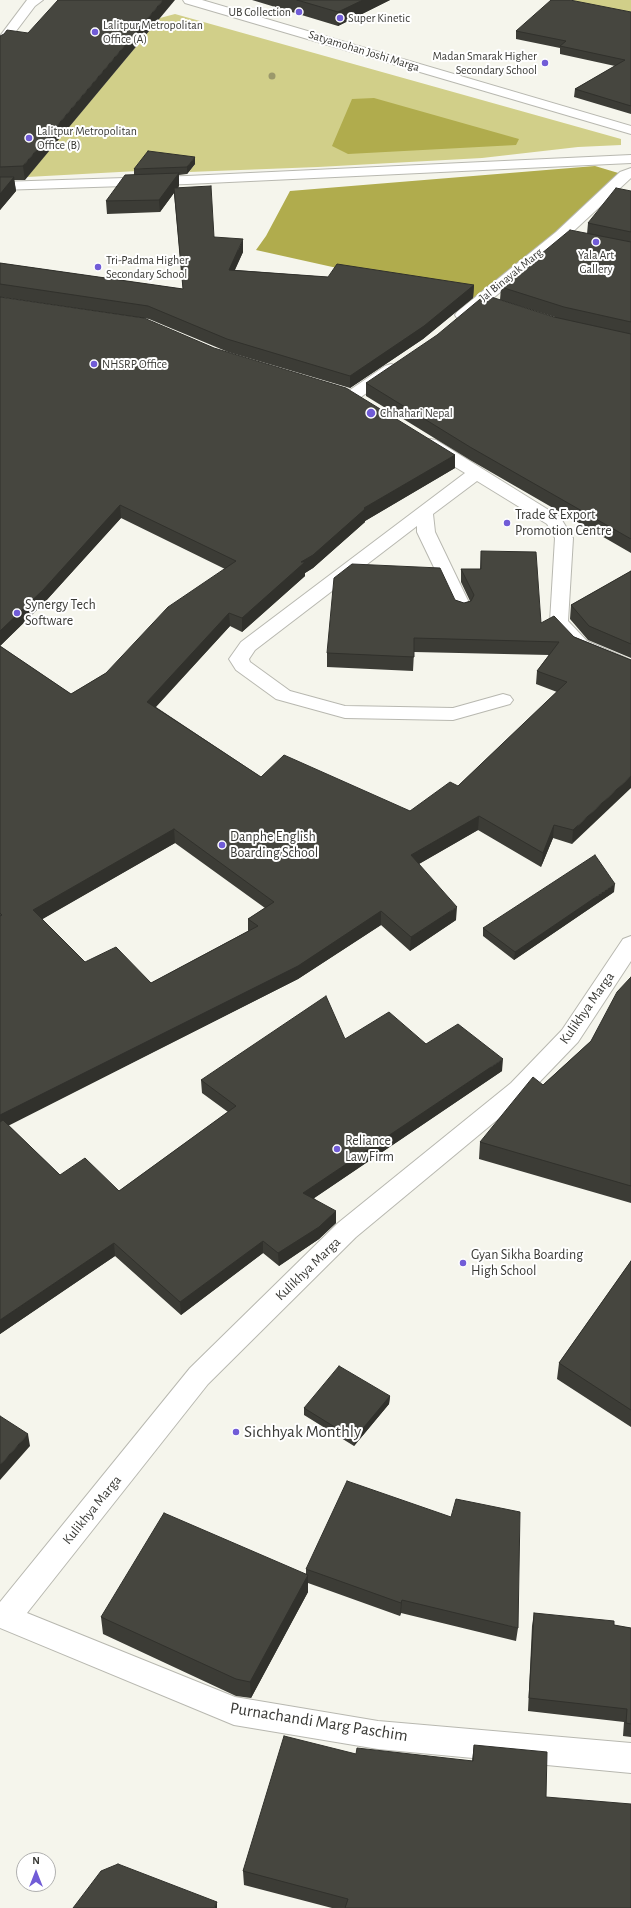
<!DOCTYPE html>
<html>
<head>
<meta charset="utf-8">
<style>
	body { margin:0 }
	#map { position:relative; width:631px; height:1908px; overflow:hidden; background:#f5f5ec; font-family:"Alegreya Sans",sans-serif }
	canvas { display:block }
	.north { position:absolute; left:16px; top:1852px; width:40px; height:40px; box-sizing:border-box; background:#fff; border:1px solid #b0b0af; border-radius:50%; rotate:0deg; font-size:11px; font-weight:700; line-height:16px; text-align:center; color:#3a3a36 }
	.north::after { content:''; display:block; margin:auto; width:14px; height:18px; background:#715cd7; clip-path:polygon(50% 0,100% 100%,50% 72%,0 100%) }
</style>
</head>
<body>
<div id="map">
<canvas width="631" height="1908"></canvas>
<div class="north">N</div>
</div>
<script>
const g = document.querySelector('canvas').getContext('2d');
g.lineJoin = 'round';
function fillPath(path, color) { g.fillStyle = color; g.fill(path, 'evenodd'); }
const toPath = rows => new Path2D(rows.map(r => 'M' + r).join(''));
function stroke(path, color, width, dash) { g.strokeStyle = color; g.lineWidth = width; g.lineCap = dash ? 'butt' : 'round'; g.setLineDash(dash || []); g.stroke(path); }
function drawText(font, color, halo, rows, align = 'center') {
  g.font = font + ' "Alegreya Sans",sans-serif'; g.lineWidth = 4; g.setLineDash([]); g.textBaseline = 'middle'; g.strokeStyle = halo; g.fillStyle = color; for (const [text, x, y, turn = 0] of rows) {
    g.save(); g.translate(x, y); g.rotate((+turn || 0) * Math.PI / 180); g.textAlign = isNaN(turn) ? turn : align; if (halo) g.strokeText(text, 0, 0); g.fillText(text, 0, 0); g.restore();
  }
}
fillPath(toPath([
	[571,0,631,0,631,14],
	[175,14,621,139,621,145,578,147,482,158,318,167,189,172,195,164,138,171,27,177,160,18]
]), '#d1cf89');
fillPath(toPath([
	[374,98,519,139,516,145,348,154,332,146,352,99],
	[595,166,625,175,481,300,256,250,266,236,290,191]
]), '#b0ac4d');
const lane = toPath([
	[27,0,43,0,35,6,4,47,0,48,0,36,27,0]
]);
const street = toPath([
	[631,155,631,163,187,184,0,190,0,182,187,176,631,155],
	[631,168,631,178,566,238,469,318,463,320,457,318,455,315,457,312,556,232,620,172,631,168],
	[391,364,397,366,399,369,397,372,358,399,352,401,346,399,321,391,319,388,321,385,327,383,350,390,385,366,391,364],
	[430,439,436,440,560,517,573,538,568,621,587,641,631,660,631,673,573,649,552,626,550,622,555,538,547,524,477,481,433,514,435,532,472,609,470,613,463,615,456,613,454,609,417,532,417,526,255,650,249,659,250,662,290,691,345,706,453,708,503,694,510,696,513,700,510,704,453,720,345,718,276,699,236,670,229,659,241,642,465,473,424,448,422,444,424,440,430,439],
	[631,936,631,961,578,1042,527,1095,356,1237,208,1384,27,1613,235,1697,378,1721,631,1743,631,1773,378,1749,234,1725,0,1628,0,1602,190,1368,338,1223,511,1083,562,1030,623,939,631,936]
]);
const secondary = toPath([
	[183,0,202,0,631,126,631,134,185,3,183,0]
]);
stroke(lane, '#b8b8b0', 2);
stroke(street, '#b8b8b0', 2);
stroke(secondary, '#b8b8b0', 2);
fillPath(lane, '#fff');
fillPath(street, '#fff');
fillPath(secondary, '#fff');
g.fillStyle = '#9b996b';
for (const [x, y] of [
	[272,76]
]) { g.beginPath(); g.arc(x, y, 3.5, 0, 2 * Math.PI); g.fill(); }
fillPath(toPath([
	[252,0,390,0,338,26],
	[631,12,631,114,574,97,575,89,615,66,560,54,560,48,516,39,516,31],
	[28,33,25,180,14,180,16,191,0,210,0,36],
	[195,164,187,174,179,175,179,186,178,187,214,237,243,252,235,270,328,277,474,285,473,298,423,339,350,388,228,352,149,319,0,297,0,263,183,289,174,193,160,212,107,214,106,201,134,175,134,169],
	[631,191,631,553,470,460,366,396,366,383,554,317,558,318,500,300,501,287,587,234,588,223],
	[0,297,455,455,455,468,365,521,365,522,313,568,305,573,305,576,242,632,230,626,156,707,261,777,410,811,458,786,557,692,536,684,537,671,549,655,414,652,413,671,327,667,327,653,455,600,464,603,470,601,461,582,461,569,480,569,481,551,541,623,631,660,572,844,553,838,541,867,478,830,419,864,456,920,410,951,381,925,298,979,8,1125,60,1175,119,1191,228,1112,202,1093,201,1080,345,1039,426,1044,502,1071,314,1198,336,1223,319,1239,279,1266,263,1253,181,1315,115,1256,0,1334],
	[121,518,225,569,106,673,71,694,0,646,44,603],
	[175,843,265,908,248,919,248,931,151,983,85,962,42,919],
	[631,571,631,658,588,640,570,619,571,605],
	[614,892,514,960,483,936,483,928],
	[631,977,631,1203,479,1159,480,1142,591,1041],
	[631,1261,631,1427,557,1379,559,1363],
	[390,1396,389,1404,354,1446,304,1415,304,1408],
	[306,1569,518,1628,516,1641,401,1613,400,1616,308,1583,308,1592,251,1698,236,1696,103,1634,101,1617,306,1574],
	[534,1613,631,1628,631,1737,623,1736,624,1722,528,1711,532,1626],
	[474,1745,546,1797,631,1908,332,1908,244,1885,243,1871,356,1754,472,1761]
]), '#3c3c36');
fillPath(toPath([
	[163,0,175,0,25,180,23,166],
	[363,0,390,0,338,26,338,12],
	[195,157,195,164,187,174,187,167],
	[179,173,179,186,160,212,159,200],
	[14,177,16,191,0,210,0,194],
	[243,239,243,252,229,282,229,270],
	[474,285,473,298,423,339,350,388,350,376],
	[455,455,455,468,365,521,365,522,313,568,305,573,305,576,242,632,242,618,301,562,364,508],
	[120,505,121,518,44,603,0,646,0,631],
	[229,613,230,626,148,715,147,702],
	[631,776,631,788,572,844,573,830],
	[479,816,478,830,410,869,411,855],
	[554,825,553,838,541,867,543,853],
	[174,829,175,843,34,924,33,910],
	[615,884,614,892,514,960,515,952],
	[457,907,456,920,410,951,411,937],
	[381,911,381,925,298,979,0,1130,0,1115],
	[503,1059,502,1071,304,1205,303,1193],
	[336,1211,336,1223,319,1239,279,1266,278,1253],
	[263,1241,263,1253,181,1315,180,1302],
	[114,1243,115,1256,0,1334,0,1320],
	[390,1396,389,1404,354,1446,354,1439],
	[28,1434,30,1446,0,1480,0,1465],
	[308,1575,308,1592,251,1698,250,1682],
	[402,1600,401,1613,400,1616,401,1603],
	[217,1902,217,1908,214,1908]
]), '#31312c');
const building = toPath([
	[58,0,163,0,23,166,0,167,0,36,4,34,7,30,28,33,58,0],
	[297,0,363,0,338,12,297,0],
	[551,0,570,0,631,12,631,106,575,89,625,60,560,46,566,41,516,31,551,0],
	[148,151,195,157,187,167,134,169,148,151],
	[179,173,159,200,106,201,125,175,179,173],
	[0,177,14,177,0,194,0,177],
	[211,186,214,237,243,239,229,270,328,277,337,264,474,285,424,326,350,376,227,339,148,306,0,284,0,263,183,289,174,188,211,186],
	[616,188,631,191,631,232,588,223,616,188],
	[570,230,631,242,631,322,564,307,501,287,570,230],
	[485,295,554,317,631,334,631,539,470,447,366,383,437,335,485,295],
	[0,297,144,318,214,348,346,388,455,455,364,508,365,509,313,555,301,562,305,562,242,618,229,613,147,702,261,777,284,755,410,811,450,782,458,786,567,682,537,671,559,642,414,638,414,657,327,653,334,578,352,564,440,568,455,600,464,603,471,601,474,595,461,569,481,569,481,551,536,552,541,623,554,616,574,637,631,660,631,776,573,830,554,825,543,853,479,816,411,855,457,907,411,937,381,911,298,966,0,1115,0,916,2,915,0,913,0,646,71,694,106,673,168,607,236,561,120,505,43,590,0,631,0,297],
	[174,829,274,902,248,919,258,926,151,983,116,947,85,962,33,910,174,829],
	[631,571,631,644,589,626,571,605,631,571],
	[595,855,615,884,515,952,483,928,595,855],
	[631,977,631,1186,480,1142,533,1077,543,1085,591,1041,617,992,631,977],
	[326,996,345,1039,389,1012,426,1044,458,1024,503,1059,303,1193,336,1211,319,1227,278,1253,263,1241,180,1302,114,1243,0,1320,0,1122,3,1120,60,1175,85,1158,119,1191,236,1106,201,1080,326,996],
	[631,1261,631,1410,559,1363,631,1261],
	[339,1366,390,1396,354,1439,304,1408,339,1366],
	[0,1416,28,1434,0,1465,0,1416],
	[347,1481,451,1517,456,1499,520,1512,518,1628,402,1600,401,1603,306,1569,347,1481],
	[164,1513,308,1575,250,1682,236,1679,101,1617,164,1513],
	[534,1613,614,1621,614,1625,631,1628,631,1724,626,1723,627,1709,529,1698,534,1613],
	[284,1736,356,1754,357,1748,473,1761,474,1745,547,1752,546,1797,631,1804,631,1908,345,1908,348,1899,243,1871,284,1736],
	[118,1864,217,1902,214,1908,73,1908,101,1871,118,1864]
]);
fillPath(building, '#46463f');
stroke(building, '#31312c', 1);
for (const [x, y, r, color] of [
	[299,12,4,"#715cd7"],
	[340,18,4,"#715cd7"],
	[95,32,4,"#715cd7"],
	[545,63,4,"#715cd7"],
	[29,138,4,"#715cd7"],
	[596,242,4,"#715cd7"],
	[98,267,4,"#715cd7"],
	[94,364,4,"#715cd7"],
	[371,413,5,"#715cd7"],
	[507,523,4,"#715cd7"],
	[17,613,4,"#715cd7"],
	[222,845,4,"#715cd7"],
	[337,1149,4,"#715cd7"],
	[463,1263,4,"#715cd7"],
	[236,1432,4,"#715cd7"]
]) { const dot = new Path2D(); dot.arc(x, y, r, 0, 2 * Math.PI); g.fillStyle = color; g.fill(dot); stroke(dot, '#fff', 1.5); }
drawText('12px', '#3a3a36', '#fff', [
	["UB Collection",291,12,"right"],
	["Super Kinetic",348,18],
	["Lalitpur Metropolitan",103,25],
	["Office (A)",103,39],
	["Madan Smarak Higher",537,56,"right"],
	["Secondary School",537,70,"right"],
	["Lalitpur Metropolitan",37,131],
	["Office (B)",37,145],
	["Yala Art",596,255,"center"],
	["Gallery",596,269,"center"],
	["Tri-Padma Higher",106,260],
	["Secondary School",106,274],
	["NHSRP Office",102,364],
	["Chhahari Nepal",380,413]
], 'left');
drawText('12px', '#3a3a36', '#fff', [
	["Satyamohan Joshi Marga",364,51,17],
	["Jal Binayak Marg",511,275,-39]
]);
drawText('14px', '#3a3a36', '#fff', [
	["Trade & Export",515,515],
	["Promotion Centre",515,531],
	["Synergy Tech",25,605],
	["Software",25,621],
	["Danphe English",230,837],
	["Boarding School",230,853],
	["Reliance",345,1141],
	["Law Firm",345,1157],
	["Gyan Sikha Boarding",471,1255],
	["High School",471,1271]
], 'left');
drawText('14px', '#3a3a36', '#fff', [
	["Kulikhya Marga",587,1008,-55],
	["Kulikhya Marga",308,1269,-44],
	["Kulikhya Marga",92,1510,-51]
]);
drawText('17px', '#3a3a36', '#fff', [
	["Sichhyak Monthly",244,1432]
], 'left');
drawText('17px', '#3a3a36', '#fff', [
	["Purnachandi Marg Paschim",319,1722,9]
]);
</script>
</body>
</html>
